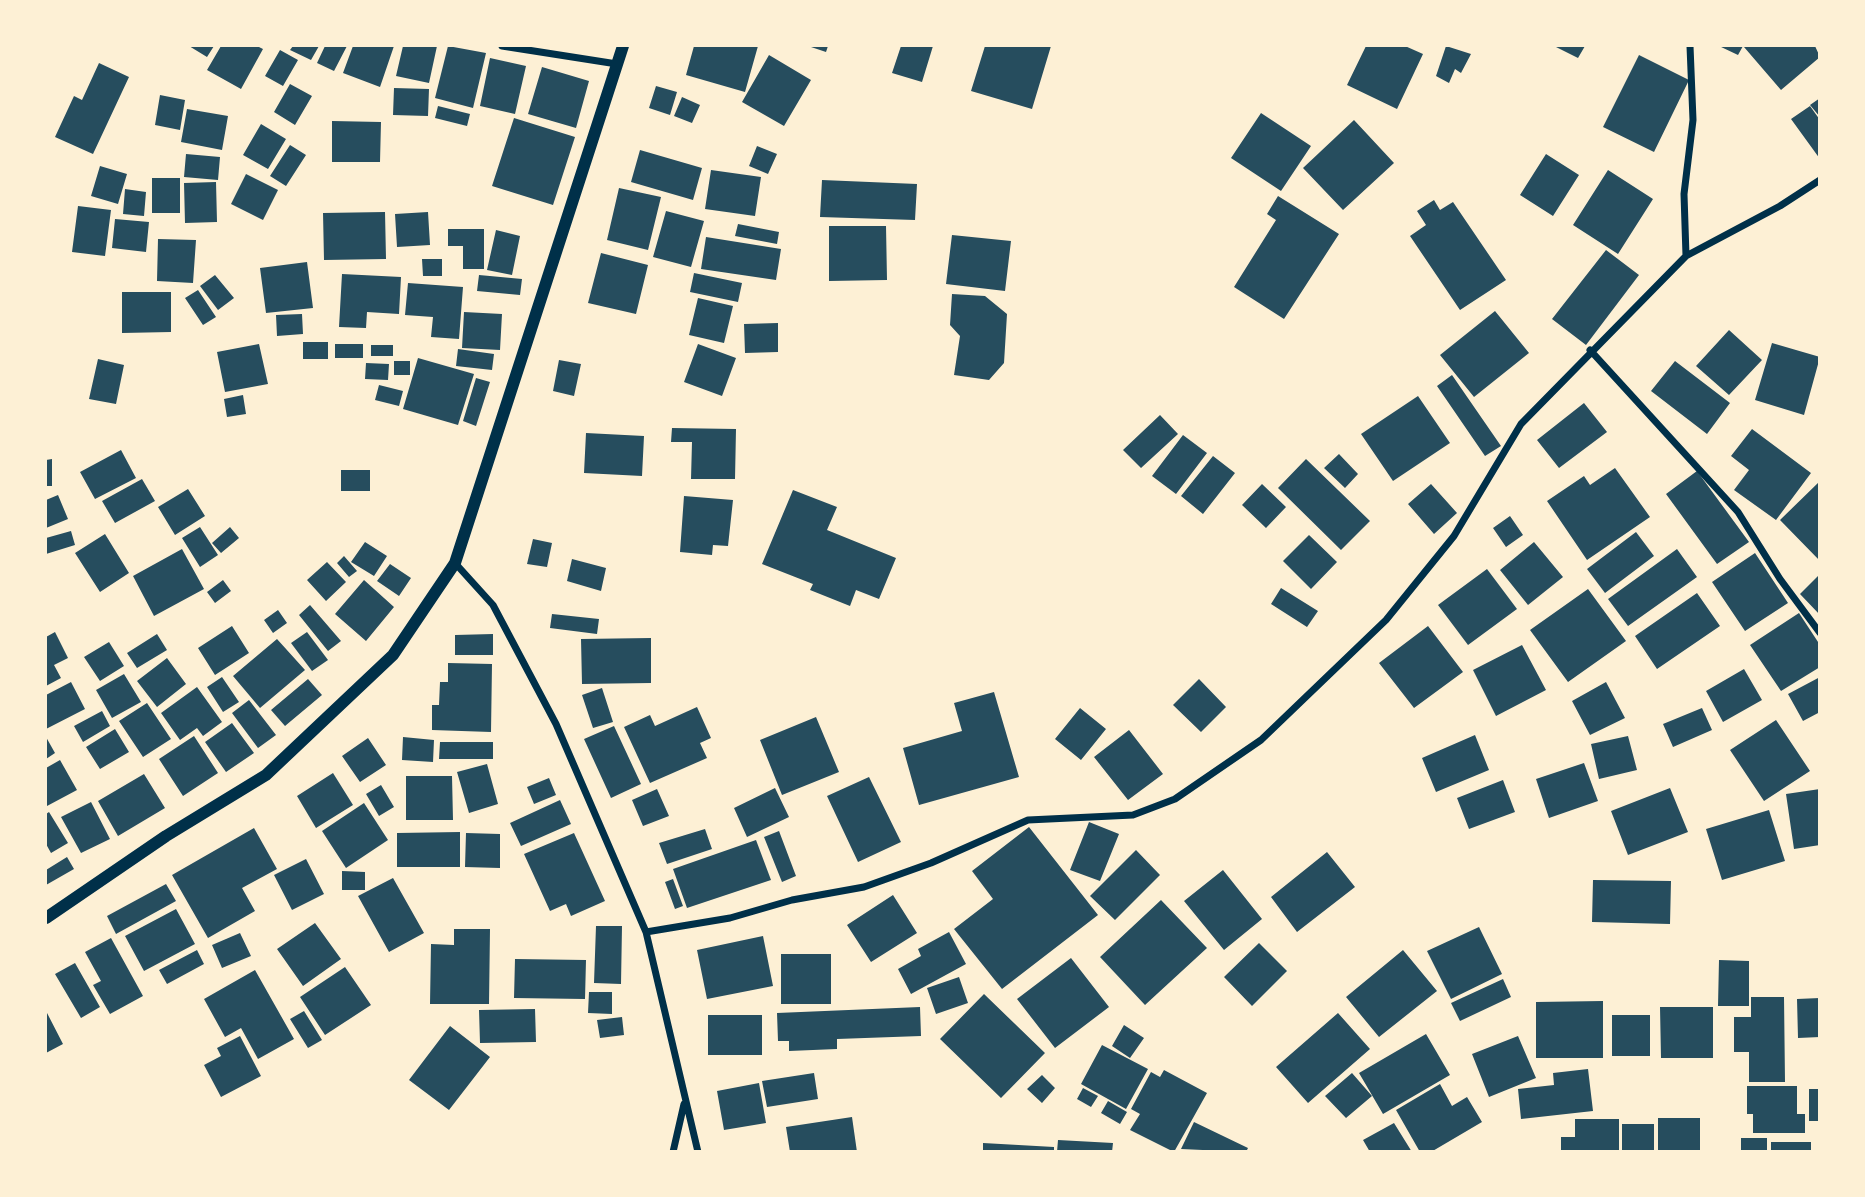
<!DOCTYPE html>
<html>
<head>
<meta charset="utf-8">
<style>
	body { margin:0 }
	#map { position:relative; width:1865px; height:1197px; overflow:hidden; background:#fdf0d5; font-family:"Asap Condensed",sans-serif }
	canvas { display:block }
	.frame { position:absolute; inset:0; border:47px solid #fdf0d5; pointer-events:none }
</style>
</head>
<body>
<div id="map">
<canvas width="1865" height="1197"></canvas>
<div class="frame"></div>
</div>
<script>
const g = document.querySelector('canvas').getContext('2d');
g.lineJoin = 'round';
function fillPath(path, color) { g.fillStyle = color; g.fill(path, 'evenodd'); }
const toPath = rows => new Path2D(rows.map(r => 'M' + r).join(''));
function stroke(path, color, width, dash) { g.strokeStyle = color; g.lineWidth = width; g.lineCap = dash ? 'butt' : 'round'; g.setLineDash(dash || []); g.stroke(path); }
fillPath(toPath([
	[189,46,214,46,207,57],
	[221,46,257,46,263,49,241,89,207,70],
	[293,46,319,46,311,60,290,50],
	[325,46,347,46,334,71,317,63],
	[353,46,394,46,380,87,343,73],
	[403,46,437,46,429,83,396,76],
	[448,46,486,53,473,108,435,98],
	[694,46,758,46,745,92,686,75],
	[808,46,828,46,826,52],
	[901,46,933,46,922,82,892,73],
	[985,46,1051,46,1032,109,971,91],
	[1366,46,1405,46,1423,54,1397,109,1347,85],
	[1446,46,1471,54,1461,73,1455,69,1449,83,1436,76],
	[1554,46,1585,46,1578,58],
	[1719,46,1743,46,1738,55],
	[1746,46,1815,46,1820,57,1781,90,1744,47],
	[280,50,298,60,283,86,265,76],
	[769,55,811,80,784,126,742,102],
	[1639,55,1689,80,1654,152,1603,127],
	[490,58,526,66,515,114,480,106],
	[99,63,129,77,93,154,55,137,74,96,82,100],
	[542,67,589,81,576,128,528,114],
	[290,84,312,96,295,125,274,112],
	[656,86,677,92,670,115,649,108],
	[394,88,429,89,428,116,393,115],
	[160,95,185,100,180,130,155,125],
	[682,97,700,105,692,123,674,116],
	[1820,98,1820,117,1810,105],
	[438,106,470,114,467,126,435,118],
	[1810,106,1820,120,1820,159,1791,119],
	[187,109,228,116,222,150,181,142],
	[1261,113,1311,146,1281,191,1231,158],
	[514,118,575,137,553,205,492,186],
	[1354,120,1394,163,1343,210,1303,168],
	[332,121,381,122,380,162,332,162],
	[261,124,286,139,268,169,243,155],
	[290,145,306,155,286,186,270,176],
	[757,146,777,154,768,174,749,166],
	[640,150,702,168,693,200,631,182],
	[186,154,220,157,218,180,184,177],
	[1546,154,1579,175,1553,216,1520,195],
	[100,166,127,174,118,204,91,196],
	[711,170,761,177,755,216,705,209],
	[1608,170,1653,199,1618,254,1573,225],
	[246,174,278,190,263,220,231,204],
	[152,178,180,178,180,213,152,213],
	[822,180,917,184,915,220,820,217],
	[216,182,217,222,185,223,184,183],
	[619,188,661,197,648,250,607,240],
	[125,189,146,192,144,216,123,214],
	[1278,196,1339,234,1284,319,1234,287,1276,220,1267,214],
	[1434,200,1440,210,1453,202,1506,280,1460,310,1410,236,1426,225,1417,211],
	[78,206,111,210,105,256,72,252],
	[666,211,704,221,691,267,653,257],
	[385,212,386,259,324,260,323,213],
	[428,212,430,245,397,247,395,214],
	[115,219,149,222,146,252,112,248],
	[738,224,779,232,777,244,735,236],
	[829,226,886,226,887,280,829,281],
	[448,229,484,229,484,269,463,269,463,246,448,246],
	[496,230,520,236,512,275,487,270],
	[952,235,1011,241,1005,291,946,284],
	[706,237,781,249,776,280,701,269],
	[158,239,196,240,193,283,157,281],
	[1606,250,1639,275,1586,345,1552,319],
	[601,253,648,265,636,314,588,303],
	[422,259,442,259,442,276,423,276],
	[307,262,313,308,266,313,260,268],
	[694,273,742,283,738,302,690,292],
	[342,274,401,277,399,314,367,312,366,328,339,327],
	[215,275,234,298,218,310,200,286],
	[479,275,522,279,520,295,477,291],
	[408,283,463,287,459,339,431,337,433,317,405,315],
	[198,290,216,317,203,325,185,298],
	[122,292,171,292,171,332,122,333],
	[952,294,985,296,1007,314,1004,363,989,380,954,375,960,336,950,325],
	[698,298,733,306,724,343,689,335],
	[1495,311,1529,353,1474,397,1440,355],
	[464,312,502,314,500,350,462,348],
	[302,314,303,334,277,336,276,315],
	[778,323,778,352,745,353,744,324],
	[1729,330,1762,360,1729,395,1696,366],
	[303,342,328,342,328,359,303,359],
	[1772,343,1820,357,1804,415,1755,400],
	[259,344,268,384,225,392,217,352],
	[335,344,363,344,363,358,335,358],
	[698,344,736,358,722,396,684,382],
	[371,345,393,345,393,356,371,356],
	[458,349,494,354,492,370,456,366],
	[418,358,474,374,458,425,403,409],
	[98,359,124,365,116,404,89,399],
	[559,360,581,364,574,396,553,391],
	[394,361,410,361,410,375,394,375],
	[1675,361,1730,403,1707,434,1651,391],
	[366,363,389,364,388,380,365,379],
	[1452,375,1501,446,1485,456,1437,386],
	[476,378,490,382,476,426,463,421],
	[379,385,403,391,399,406,375,400],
	[243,395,246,414,227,417,224,399],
	[1418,396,1450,443,1393,481,1361,434],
	[1584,403,1607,432,1559,468,1537,440],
	[1160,415,1178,434,1141,468,1123,450],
	[672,428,736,429,735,479,691,479,692,442,671,442],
	[1752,429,1811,473,1776,520,1734,490,1749,470,1731,456],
	[586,433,644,436,642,476,584,473],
	[1183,435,1207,453,1176,494,1152,476],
	[121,450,136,478,95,499,80,472],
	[1339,454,1358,474,1345,488,1324,468],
	[1213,456,1235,473,1203,514,1181,496],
	[52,459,52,486,46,486,46,460],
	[1306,459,1370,521,1341,550,1278,488],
	[1615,468,1650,517,1587,560,1547,501,1584,476,1590,485],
	[341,470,370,470,370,491,341,491],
	[1697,471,1749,542,1717,564,1666,494],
	[142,479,155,501,115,523,102,501],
	[1820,481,1820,561,1780,520],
	[1262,484,1286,507,1266,528,1242,505],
	[1431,484,1457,513,1434,534,1408,504],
	[188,489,205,516,175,535,158,507],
	[793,490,837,507,827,530,896,558,879,599,856,590,850,606,810,590,813,584,762,564],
	[58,495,68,519,46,528,46,500],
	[684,496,733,500,728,546,713,545,712,555,680,552],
	[1510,516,1523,535,1506,547,1493,528],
	[200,527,218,555,200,567,182,538],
	[230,527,239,538,221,553,212,543],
	[71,531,75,545,46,554,46,538],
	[1636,532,1654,556,1605,593,1587,569],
	[105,534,129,573,100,592,75,553],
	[1309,535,1337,562,1311,589,1283,561],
	[533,539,552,543,547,567,527,564],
	[365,542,387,556,374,576,351,562],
	[1534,542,1563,577,1528,605,1500,570],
	[182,549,204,589,154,616,133,576],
	[1677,549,1697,577,1628,626,1608,599],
	[1755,553,1788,603,1745,631,1712,582],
	[344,556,357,571,349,577,337,563],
	[572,559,606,568,601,591,567,581],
	[327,562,346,582,326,601,307,580],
	[390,564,411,578,399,596,377,581],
	[1487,569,1517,609,1468,645,1438,605],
	[1818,576,1820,577,1820,615,1800,594],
	[223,580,231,591,215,603,207,592],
	[364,580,394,607,366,641,335,614],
	[1281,588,1318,611,1307,627,1271,604],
	[1588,589,1626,641,1568,682,1530,630],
	[1697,593,1720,626,1657,669,1635,636],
	[310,605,341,641,328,651,299,615],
	[278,610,287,623,273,633,264,620],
	[1799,613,1820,645,1820,667,1781,691,1750,645],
	[552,614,599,619,597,634,550,628],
	[232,626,249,653,215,675,198,648],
	[1428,626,1463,672,1414,708,1379,663],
	[55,632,68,658,54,665,61,678,46,686,46,637],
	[307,632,328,660,312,671,291,643],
	[157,634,167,650,137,668,127,653],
	[493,634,493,655,455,655,455,635],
	[651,638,651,683,582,684,581,639],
	[277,639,305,670,260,708,233,676],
	[109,642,124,666,100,681,84,657],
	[1522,645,1546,690,1496,716,1473,670],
	[167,658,186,684,157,707,137,681],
	[448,663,492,664,491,732,432,730,432,705,439,705,440,682,448,682],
	[1744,669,1762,700,1723,722,1706,691],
	[124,674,141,702,112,718,96,690],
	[222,677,239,702,223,712,207,687],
	[1820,677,1820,712,1803,721,1788,694],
	[308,679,322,695,285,726,271,710],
	[1199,679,1226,707,1201,732,1173,705],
	[71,682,85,709,46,729,46,695],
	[1606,682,1625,718,1590,735,1572,701],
	[197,687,222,722,203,736,197,728,180,740,161,713],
	[602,688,613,722,593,728,582,695],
	[994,692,1019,777,919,805,903,748,962,731,954,703],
	[249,700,276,735,258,748,232,713],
	[147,703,171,739,143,757,119,721],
	[697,707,711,738,700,743,707,758,650,783,624,727,650,715,655,726],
	[1080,708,1106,729,1081,760,1055,739],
	[1702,708,1712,730,1673,747,1663,724],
	[102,711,110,726,83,742,74,726],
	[816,717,839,772,782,795,760,740],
	[1776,720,1810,771,1764,801,1730,750],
	[232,723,254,753,226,772,205,742],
	[614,726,641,784,611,798,584,739],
	[115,729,129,752,100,769,86,747],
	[1129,730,1163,774,1128,800,1094,757],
	[1475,735,1489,770,1436,792,1422,758],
	[194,736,218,773,183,796,159,759],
	[1628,736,1637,770,1599,779,1591,744],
	[46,737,55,753,46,759],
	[403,737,434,740,433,762,402,760],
	[368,738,386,765,360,782,342,756],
	[440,742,493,742,493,759,439,759],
	[60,760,77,790,47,806,46,768],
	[1584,763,1598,801,1549,818,1536,779],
	[487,764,498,804,469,813,457,772],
	[333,773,353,805,316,828,297,796],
	[144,774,165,808,118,836,98,801],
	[406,776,452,776,453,820,406,820],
	[869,777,901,842,858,862,827,796],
	[549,778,556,795,534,804,527,787],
	[1503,780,1515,812,1469,829,1457,798],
	[381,785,394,807,379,816,366,794],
	[775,788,789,817,747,837,734,808],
	[1670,788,1688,832,1628,855,1611,811],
	[657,789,669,816,643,826,632,800],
	[1820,789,1820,845,1794,849,1786,794],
	[560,800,571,824,521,846,510,823],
	[91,802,110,839,81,853,61,817],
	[364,803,388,840,346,868,322,831],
	[1769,810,1785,861,1722,880,1706,829],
	[49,812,68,843,51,853,46,844,46,814],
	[1089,822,1119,834,1100,881,1070,870],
	[1029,827,1098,915,1002,989,954,929,993,899,972,871],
	[254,828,277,869,242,888,255,911,208,938,172,875],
	[705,829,712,849,667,864,659,843],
	[779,831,796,876,782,882,764,837],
	[460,832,460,867,397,867,397,833],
	[466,833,500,834,500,868,465,867],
	[574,833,605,901,571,916,566,904,550,911,524,854],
	[756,840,771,880,687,908,673,869],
	[1136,850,1160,875,1115,920,1090,896],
	[1327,852,1355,887,1297,932,1271,897],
	[67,857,74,869,46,885,46,870],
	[306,859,324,894,292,910,274,875],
	[1223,870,1262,919,1224,950,1184,901],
	[342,871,365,872,365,890,342,890],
	[393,878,424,933,389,952,358,896],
	[673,879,683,906,675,909,665,882],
	[1593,880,1671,881,1670,924,1592,922],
	[166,884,176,901,116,934,107,916],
	[893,895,917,933,871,962,847,925],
	[1161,900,1207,948,1145,1005,1100,957],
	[176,909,195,944,144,971,125,936],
	[315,923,341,959,303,986,277,949],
	[596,926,622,926,621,984,594,983],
	[1479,927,1502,974,1451,999,1427,951],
	[454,929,490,929,489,1004,430,1004,431,944,454,945],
	[949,932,966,964,911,994,898,969,921,956,918,949],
	[240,933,251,956,222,968,212,945],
	[763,936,773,986,707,999,697,950],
	[111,938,143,996,110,1014,93,985,101,981,85,952],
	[1259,943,1287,971,1252,1006,1224,977],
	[197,950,204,964,167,984,159,970],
	[1403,950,1437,991,1379,1037,1346,997],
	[781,954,831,954,831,1004,781,1004],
	[1071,958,1109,1007,1055,1048,1017,999],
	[515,959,586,960,585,999,514,998],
	[1719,960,1749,961,1749,1006,1718,1006],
	[75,963,100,1007,81,1018,55,974],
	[345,967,371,1005,325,1035,300,997],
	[255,970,294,1039,258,1059,241,1028,225,1037,204,999],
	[959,977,968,1003,936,1014,927,988],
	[1503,979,1511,997,1460,1021,1451,1003],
	[589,992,612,992,612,1014,588,1013],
	[984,994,1045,1053,1001,1098,940,1039],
	[1751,997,1784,997,1785,1082,1749,1082,1749,1052,1734,1052,1734,1017,1751,1017],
	[1820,998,1820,1037,1798,1038,1797,999],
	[1603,1001,1603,1058,1536,1058,1536,1002],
	[920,1007,921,1036,837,1039,837,1049,789,1051,789,1041,778,1041,777,1013],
	[1660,1007,1713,1007,1713,1058,1661,1058],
	[535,1009,536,1042,480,1043,479,1010],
	[46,1011,63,1044,46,1053],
	[304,1011,322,1040,308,1048,290,1019],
	[1338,1013,1370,1049,1308,1103,1276,1067],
	[708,1015,762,1015,762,1055,708,1055],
	[1612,1015,1650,1015,1650,1056,1612,1056],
	[622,1017,624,1035,600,1038,597,1020],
	[1124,1025,1144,1038,1130,1058,1112,1046],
	[450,1026,490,1057,449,1110,409,1080],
	[1426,1034,1450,1075,1383,1114,1359,1073],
	[240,1036,261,1076,221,1097,204,1065,221,1056,217,1048],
	[1518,1036,1536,1078,1489,1097,1472,1054],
	[1102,1045,1148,1069,1126,1109,1081,1084],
	[1588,1069,1593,1111,1521,1119,1518,1089,1554,1085,1553,1073],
	[1164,1070,1207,1093,1174,1152,1130,1130,1140,1114,1131,1109,1151,1072,1160,1077],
	[814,1073,818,1099,767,1107,762,1081],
	[1352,1073,1372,1096,1346,1118,1325,1096],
	[1042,1075,1055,1088,1042,1103,1027,1089],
	[759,1083,766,1123,724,1130,717,1091],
	[1440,1084,1452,1106,1467,1097,1482,1122,1431,1152,1420,1152,1396,1110],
	[1747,1086,1797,1086,1797,1114,1805,1114,1805,1133,1753,1133,1753,1114,1747,1114],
	[1083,1088,1098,1096,1091,1107,1077,1099],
	[1809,1089,1820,1089,1820,1121,1809,1121],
	[1108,1101,1127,1112,1120,1124,1101,1113],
	[852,1117,857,1152,790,1152,786,1127],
	[1658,1118,1700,1118,1700,1152,1658,1152],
	[1575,1119,1619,1119,1619,1152,1561,1152,1561,1137,1575,1137],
	[1194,1122,1248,1148,1246,1152,1181,1149],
	[1394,1123,1412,1152,1370,1152,1363,1140],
	[1622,1124,1654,1124,1654,1152,1622,1152],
	[1741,1138,1767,1138,1767,1152,1741,1152],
	[1058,1140,1113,1143,1112,1152,1057,1152],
	[1771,1142,1811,1142,1811,1152,1771,1152],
	[983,1143,1054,1147,1054,1152,983,1152]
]), '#264d5e');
stroke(toPath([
	[502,46,617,64],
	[1686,256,1780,206,1820,180],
	[1590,350,1738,512,1780,579,1820,633],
	[455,563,493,605,556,724,646,932,698,1152],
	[646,932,730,918,792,900,864,887,931,863,1028,820,1133,815,1175,799,1261,740,1386,620,1454,536,1521,424,1686,256,1684,194,1693,120,1690,46],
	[673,1152,684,1104]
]), '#003049', 7);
stroke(toPath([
	[46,918,166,836,266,775,393,655,455,563,623,46]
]), '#003049', 12);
</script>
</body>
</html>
